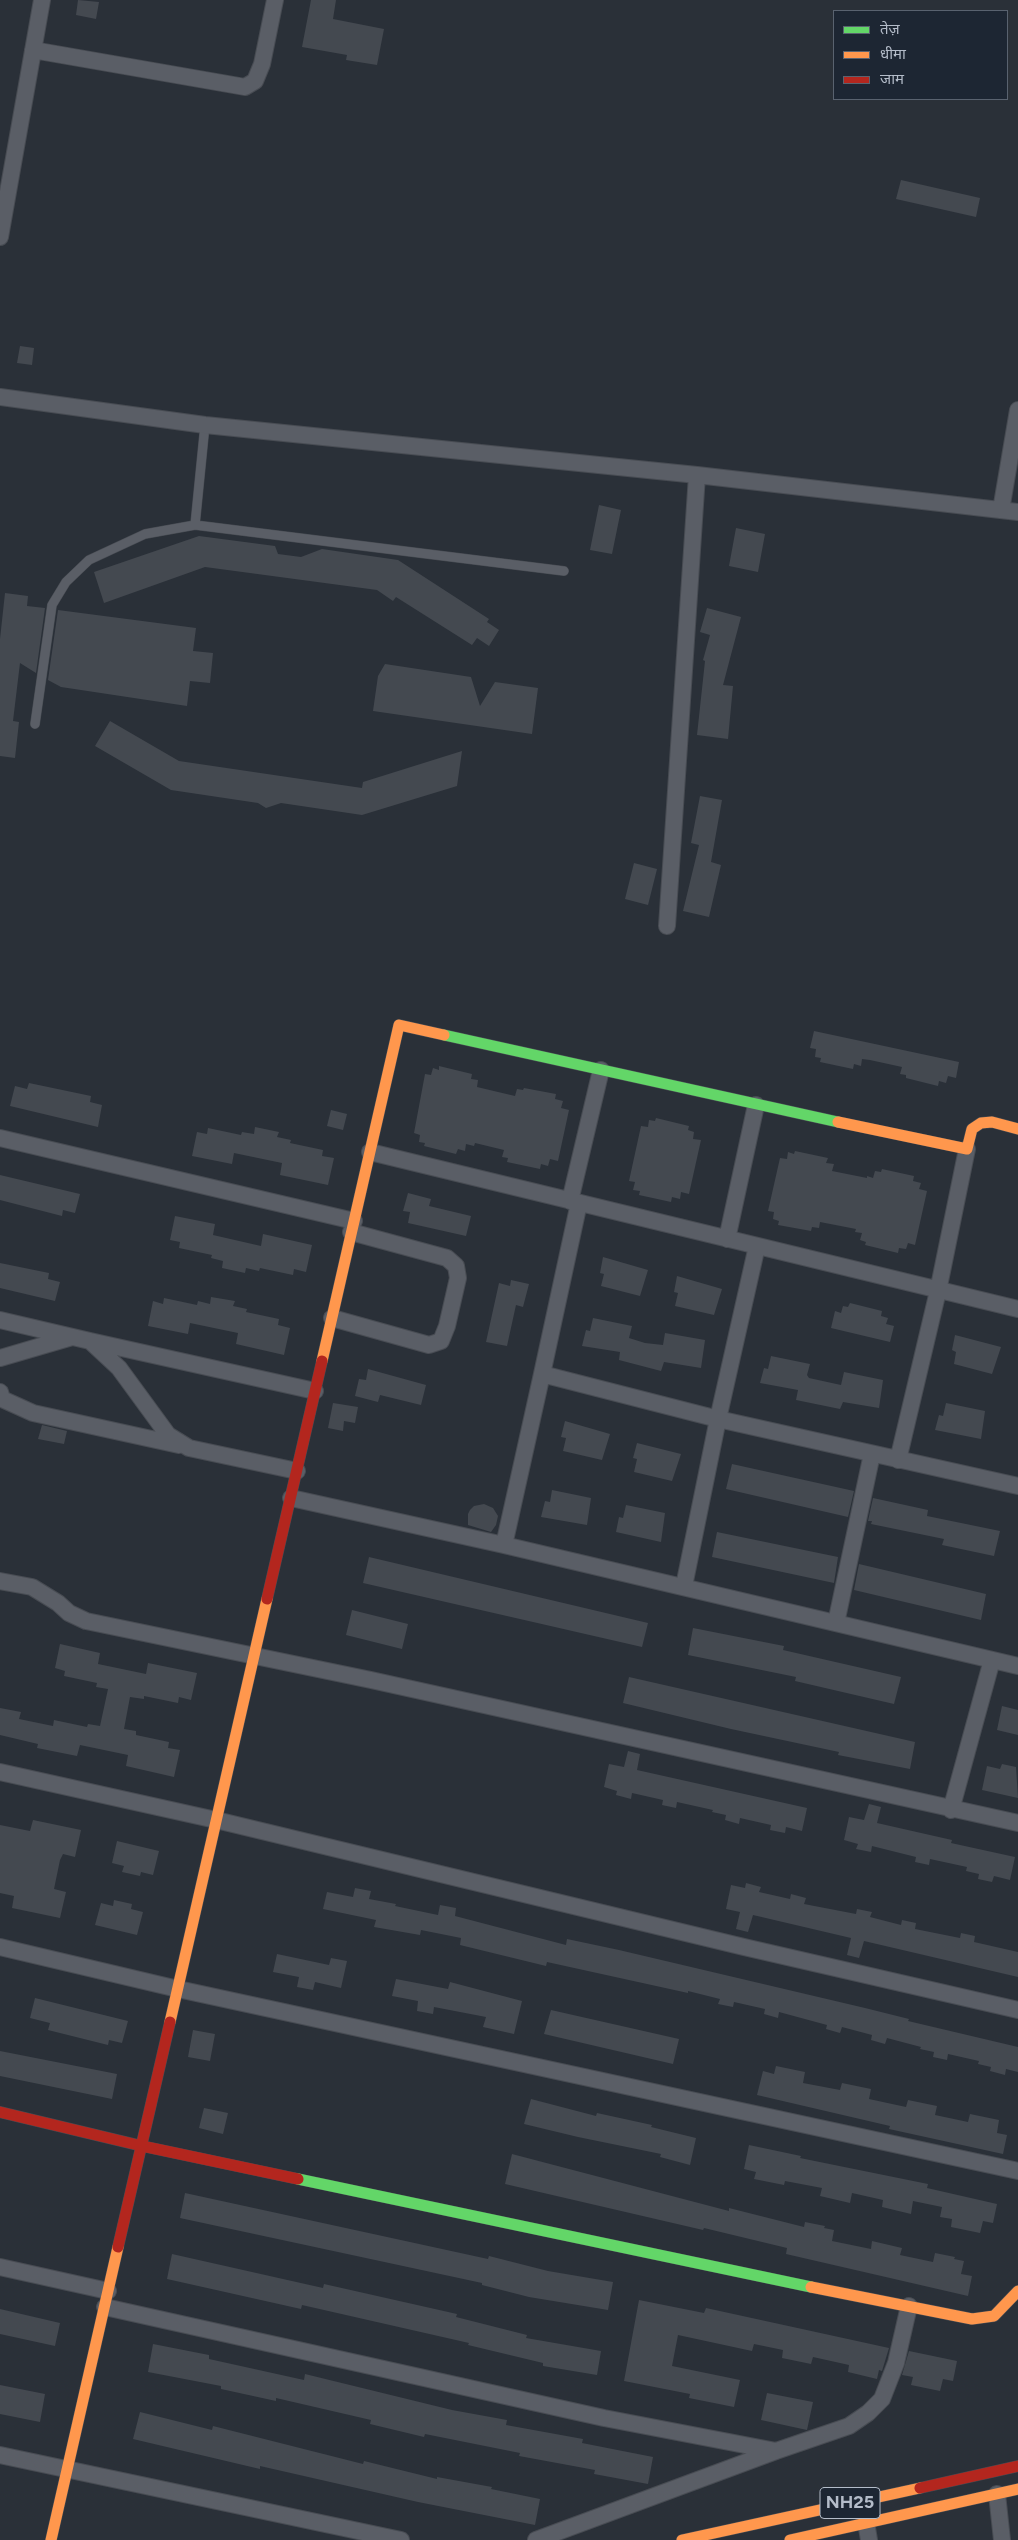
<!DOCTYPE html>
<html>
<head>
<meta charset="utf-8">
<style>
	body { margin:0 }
	#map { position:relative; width:1018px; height:2540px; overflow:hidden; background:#2a3038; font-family:Figtree,"Noto Sans Devanagari",sans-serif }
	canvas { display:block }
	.legend { position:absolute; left:833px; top:10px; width:175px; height:90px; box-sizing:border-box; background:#1d2633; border:1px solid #59626f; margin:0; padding:6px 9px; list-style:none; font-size:15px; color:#b4bcc9 }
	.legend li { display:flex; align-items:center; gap:10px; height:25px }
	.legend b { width:25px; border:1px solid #59626f }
</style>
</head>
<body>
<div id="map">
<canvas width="1018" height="2540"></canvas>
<ul class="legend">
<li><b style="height:6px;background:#63d668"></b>तेज़</li>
<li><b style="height:6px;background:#ff974d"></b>धीमा</li>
<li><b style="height:6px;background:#b3261e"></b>जाम</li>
</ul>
</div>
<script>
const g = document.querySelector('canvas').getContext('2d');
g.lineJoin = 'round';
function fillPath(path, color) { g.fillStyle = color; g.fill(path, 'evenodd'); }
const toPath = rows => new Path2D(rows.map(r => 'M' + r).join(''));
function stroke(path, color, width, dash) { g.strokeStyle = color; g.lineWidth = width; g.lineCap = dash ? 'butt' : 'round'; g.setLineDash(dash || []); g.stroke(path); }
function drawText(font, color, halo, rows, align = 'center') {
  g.font = font + ' Figtree,sans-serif'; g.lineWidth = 4; g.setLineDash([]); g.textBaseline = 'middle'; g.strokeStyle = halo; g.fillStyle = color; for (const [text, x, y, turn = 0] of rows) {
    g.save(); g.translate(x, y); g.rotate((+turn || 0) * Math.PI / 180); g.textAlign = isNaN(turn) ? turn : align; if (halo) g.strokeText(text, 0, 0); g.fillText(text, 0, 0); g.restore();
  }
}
fillPath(toPath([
	[78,0,99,2,96,19,76,15],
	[311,0,336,0,333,19,384,29,377,65,346,60,347,55,302,47],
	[901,180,980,198,976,217,896,199],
	[20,346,34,348,32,365,17,363],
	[599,505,621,510,612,554,590,550],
	[736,528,765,534,758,572,729,566],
	[199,536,275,546,278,554,301,557,322,549,398,560,489,619,487,622,499,630,489,646,477,638,472,645,396,597,393,601,377,590,205,567,104,603,94,572],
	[5,593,28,596,27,606,45,608,36,673,20,663,13,721,19,722,15,758,0,756,0,639],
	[707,608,741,617,723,685,733,686,728,739,697,735,705,661,703,660,710,635,700,632],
	[58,610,196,628,193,651,213,653,210,683,190,681,187,706,61,687,48,680],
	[385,664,471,677,480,706,495,682,538,688,532,734,373,711,378,676],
	[110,721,179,761,362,788,363,782,462,751,457,786,362,815,281,803,266,808,258,803,171,790,95,746],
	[700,796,722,800,711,862,721,865,709,917,683,911,699,845,691,843],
	[634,863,657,869,648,905,625,899],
	[814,1031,959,1062,956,1078,948,1076,946,1083,939,1081,938,1086,906,1078,906,1075,900,1074,902,1067,870,1060,862,1059,861,1066,854,1064,853,1069,820,1062,821,1058,815,1057,816,1049,810,1048],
	[439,1066,472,1074,471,1079,478,1080,477,1087,498,1092,515,1096,517,1089,523,1090,524,1088,556,1094,555,1099,563,1101,561,1108,569,1110,558,1161,550,1159,548,1166,541,1164,540,1169,507,1162,508,1158,502,1157,504,1150,475,1143,474,1146,466,1144,465,1151,458,1149,456,1154,424,1146,425,1143,419,1142,420,1135,414,1133,425,1074,431,1075,433,1068,439,1070],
	[29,1083,91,1096,90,1102,102,1105,98,1127,10,1106,15,1086,27,1089],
	[331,1110,347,1114,343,1130,327,1126],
	[656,1118,689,1126,688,1130,694,1132,693,1139,701,1140,689,1194,681,1192,680,1199,672,1197,671,1202,639,1195,640,1191,633,1190,635,1182,629,1181,641,1126,648,1127,649,1120,655,1121],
	[255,1127,279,1132,277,1137,291,1140,290,1143,323,1150,322,1156,334,1158,328,1185,280,1175,282,1163,234,1153,232,1164,192,1156,197,1132,207,1134,208,1128,241,1135,242,1132,254,1134],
	[795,1151,828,1158,826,1163,834,1164,832,1171,867,1178,867,1176,873,1178,875,1171,881,1172,882,1169,914,1176,913,1181,921,1183,919,1189,927,1191,915,1245,908,1243,906,1249,899,1248,898,1253,865,1245,866,1242,860,1240,862,1233,855,1232,856,1229,820,1222,819,1228,812,1227,811,1231,778,1225,779,1221,773,1219,774,1212,768,1211,780,1158,787,1159,788,1152,794,1154],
	[0,1175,80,1194,75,1213,63,1210,62,1216,0,1200],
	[408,1193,431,1199,429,1206,471,1216,466,1236,408,1223,410,1212,403,1211],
	[175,1216,215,1224,213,1235,261,1246,263,1234,312,1245,306,1272,294,1269,293,1275,260,1268,259,1271,246,1268,245,1273,222,1268,223,1261,211,1258,212,1255,179,1248,180,1242,170,1240],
	[603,1257,648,1270,640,1296,601,1286,604,1274,600,1273],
	[0,1263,49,1273,48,1279,60,1282,55,1301,0,1288],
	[677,1276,722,1289,714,1315,675,1306,678,1293,674,1292],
	[511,1280,529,1284,523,1307,516,1305,507,1346,486,1342,499,1283,510,1286],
	[211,1297,235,1301,233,1306,247,1309,246,1312,279,1319,278,1325,290,1328,284,1355,236,1344,238,1333,190,1323,188,1334,148,1326,153,1301,163,1304,164,1298,197,1305,198,1301,210,1304],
	[850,1303,882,1311,881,1316,888,1318,886,1324,894,1326,890,1342,831,1328,835,1311,841,1313,843,1306,848,1307],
	[593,1318,632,1326,629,1338,645,1343,663,1345,665,1333,705,1340,701,1368,664,1362,661,1371,619,1360,620,1352,582,1346,586,1330,590,1331],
	[955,1335,1001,1347,992,1374,954,1364,956,1352,952,1350],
	[771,1356,810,1364,807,1375,809,1378,841,1385,844,1372,883,1380,879,1408,843,1402,840,1409,796,1400,798,1390,760,1383,764,1368,768,1369],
	[368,1369,426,1385,421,1405,380,1395,378,1402,355,1396,359,1379,366,1380],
	[333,1403,358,1407,355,1423,344,1421,343,1431,328,1428],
	[946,1403,985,1411,981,1439,935,1430,939,1415,943,1416],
	[565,1421,610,1434,602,1460,563,1451,566,1438,561,1437],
	[42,1425,67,1431,64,1444,38,1439],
	[637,1443,681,1454,672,1481,634,1472,637,1459,633,1458],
	[732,1464,854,1491,848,1517,726,1489],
	[552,1490,591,1498,587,1525,541,1517,545,1501,550,1502],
	[873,1498,928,1510,927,1516,1000,1531,994,1556,942,1545,944,1539,871,1524,872,1521,868,1521],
	[484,1504,493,1508,498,1516,496,1525,491,1532,468,1525,468,1514,470,1510,474,1506],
	[626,1505,665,1513,661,1542,616,1532,619,1517,623,1518],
	[717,1532,838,1557,834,1583,712,1557],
	[369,1557,648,1623,642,1647,363,1583],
	[859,1564,986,1594,981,1620,854,1590],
	[352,1610,408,1624,402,1649,346,1635],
	[693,1628,784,1646,783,1650,901,1677,894,1704,795,1681,796,1677,688,1655],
	[60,1644,100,1653,98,1664,146,1674,148,1663,197,1673,191,1700,179,1697,178,1703,144,1696,144,1699,130,1697,124,1729,136,1731,136,1735,169,1742,168,1748,180,1750,174,1777,126,1766,128,1755,80,1745,77,1756,37,1748,38,1744,0,1735,0,1708,21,1712,19,1719,53,1726,54,1720,87,1727,88,1724,100,1726,108,1689,96,1687,97,1683,64,1676,65,1671,55,1668],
	[629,1677,915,1742,910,1769,838,1755,839,1752,731,1729,623,1703],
	[1002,1706,1018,1710,1018,1735,997,1730],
	[628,1751,640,1754,637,1770,807,1808,802,1831,786,1827,785,1833,770,1830,771,1825,740,1818,739,1824,725,1820,726,1815,712,1812,713,1810,677,1802,676,1808,662,1805,663,1800,632,1793,631,1799,616,1795,617,1791,604,1787,609,1764,624,1767],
	[1002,1764,1016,1767,1018,1798,982,1790,987,1766,1000,1769],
	[869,1804,881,1807,877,1823,952,1840,951,1843,1015,1857,1010,1880,994,1876,992,1882,978,1879,979,1874,966,1871,967,1867,930,1859,929,1865,915,1862,916,1857,872,1846,871,1852,856,1849,858,1844,844,1840,849,1817,864,1820],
	[33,1820,81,1830,75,1857,63,1854,60,1860,54,1889,66,1892,60,1918,12,1908,14,1896,0,1893,0,1825,30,1831],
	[117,1841,159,1851,153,1875,141,1872,140,1876,122,1872,124,1866,112,1863],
	[746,1883,761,1887,759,1892,790,1899,791,1894,806,1898,804,1904,856,1914,857,1909,872,1912,870,1917,901,1925,902,1920,916,1923,915,1929,960,1938,961,1933,975,1936,974,1942,1018,1952,1018,1977,864,1941,859,1958,847,1955,851,1938,753,1915,748,1932,736,1929,740,1912,726,1909,731,1885,745,1888],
	[355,1888,371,1891,369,1899,396,1904,395,1906,438,1915,440,1905,456,1908,455,1916,566,1945,567,1939,619,1950,865,2008,909,2019,908,2021,1018,2047,1018,2072,1006,2069,1005,2075,990,2071,991,2067,978,2064,979,2061,948,2054,947,2060,933,2057,934,2052,920,2049,921,2047,887,2038,885,2044,871,2040,872,2035,842,2027,840,2033,826,2029,827,2025,779,2012,778,2018,764,2014,765,2009,734,2002,733,2007,718,2004,720,1999,688,1991,688,1993,547,1962,546,1966,460,1945,461,1938,421,1930,420,1935,374,1927,376,1920,323,1909,327,1892,353,1897],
	[114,1900,132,1904,131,1909,143,1912,137,1935,95,1925,101,1903,113,1906],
	[277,1954,329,1965,331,1958,347,1961,341,1988,315,1982,313,1990,297,1987,299,1977,273,1972],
	[396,1979,448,1989,450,1982,522,2001,514,2034,483,2027,486,2017,434,2007,433,2014,417,2011,418,2001,392,1996],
	[35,1998,128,2021,122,2043,109,2040,108,2045,48,2030,50,2023,30,2018],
	[551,2010,679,2039,673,2064,544,2034],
	[193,2030,215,2034,210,2061,188,2057],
	[0,2051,117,2074,112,2099,0,2076],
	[776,2066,805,2072,803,2083,840,2090,842,2083,871,2089,869,2099,906,2107,908,2100,937,2106,935,2115,968,2122,970,2114,999,2120,997,2133,1007,2135,1003,2154,889,2129,890,2126,757,2095,763,2071,774,2074],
	[531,2099,596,2116,597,2113,652,2125,651,2127,696,2138,690,2165,660,2157,661,2154,578,2137,524,2124],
	[204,2108,228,2113,223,2134,199,2128],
	[749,2145,801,2156,800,2158,928,2184,927,2188,997,2204,993,2223,983,2221,980,2233,951,2227,952,2219,940,2217,942,2207,913,2201,911,2214,882,2207,883,2200,852,2193,850,2203,820,2196,822,2188,785,2181,784,2185,754,2179,756,2172,744,2169],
	[512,2154,729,2211,729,2208,804,2227,805,2222,825,2226,824,2228,834,2230,832,2241,871,2249,872,2241,902,2248,900,2255,933,2262,935,2253,955,2257,954,2259,964,2261,961,2274,972,2276,968,2296,786,2254,787,2248,704,2228,703,2230,505,2184],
	[185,2193,488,2259,489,2256,548,2271,613,2282,608,2310,529,2297,482,2285,482,2283,180,2218],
	[172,2254,323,2288,324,2284,457,2314,456,2317,527,2335,526,2338,601,2351,597,2375,543,2366,543,2363,468,2345,469,2343,302,2305,301,2309,167,2279],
	[639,2300,704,2313,706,2308,889,2348,882,2371,879,2370,877,2379,848,2372,849,2365,813,2357,811,2364,782,2358,783,2350,754,2344,752,2351,678,2335,672,2366,740,2380,734,2407,689,2398,690,2394,624,2381],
	[0,2309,60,2323,55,2346,0,2334],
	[153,2344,209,2355,209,2359,304,2380,305,2374,452,2410,507,2420,506,2425,583,2439,582,2443,653,2457,648,2484,594,2474,595,2470,519,2456,520,2453,425,2434,424,2437,370,2424,371,2420,276,2398,276,2401,221,2389,221,2386,148,2372],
	[909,2351,957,2361,953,2381,943,2379,940,2391,911,2385,913,2377,902,2375],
	[0,2385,45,2394,40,2422,0,2414],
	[767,2393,813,2402,807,2430,761,2420],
	[140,2412,212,2430,213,2426,363,2464,364,2461,437,2479,437,2477,492,2487,491,2489,540,2499,535,2525,418,2502,260,2466,260,2469,133,2439]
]), '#444950');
const lane = toPath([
	[205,425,195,525,564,571],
	[35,724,52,605,66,582,89,560,145,534,195,525]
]);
const street = toPath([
	[33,50,245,87,255,81,262,64,275,0],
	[0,237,42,0],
	[0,397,205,425,697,475,1018,512],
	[1001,510,1018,410],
	[667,926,697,475],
	[0,1138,354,1221],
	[370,1152,1018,1309],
	[570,1201,601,1070],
	[579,1203,542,1374,718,1419,1018,1486],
	[727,1239,756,1105],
	[332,1318,429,1345,441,1341,447,1326,458,1278,456,1266,447,1258,351,1232],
	[0,1320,90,1341,119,1368,168,1435,189,1448,297,1471],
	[90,1341,315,1391],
	[0,1358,72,1337],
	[0,1392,2,1399,33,1413,179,1445],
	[898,1460,938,1291,967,1149],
	[291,1498,504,1545,542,1374],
	[504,1545,1018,1666],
	[0,1581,32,1587,58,1603,69,1613,86,1621,371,1680,1018,1823],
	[684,1586,718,1419,757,1246],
	[836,1623,872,1454],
	[0,1772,216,1820,744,1947,1018,2010],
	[951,1810,992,1660],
	[0,1947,178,1989,1018,2171],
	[0,2267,108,2291],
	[105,2307,604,2418,776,2451,849,2426,868,2413,882,2399,896,2363,909,2306],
	[0,2455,401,2540],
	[997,2494,1002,2540],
	[866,2522,869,2540],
	[536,2540,776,2451]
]);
const fast = toPath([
	[444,1035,838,1122],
	[298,2179,811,2287]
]);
const slow = toPath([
	[838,1122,967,1149,972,1129,981,1123,992,1122,1018,1129],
	[322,1361,399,1025,444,1035],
	[170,2022,267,1599],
	[811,2287,972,2319,994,2316,1018,2291],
	[51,2540,118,2247],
	[682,2540,920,2488],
	[790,2540,1018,2489]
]);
const jam = toPath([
	[267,1599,322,1361],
	[0,2112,142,2146,298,2179],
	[118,2247,170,2022],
	[920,2488,1018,2466]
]);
stroke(lane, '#484c53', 10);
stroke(street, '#484c53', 18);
stroke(fast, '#484c53', 12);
stroke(slow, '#484c53', 12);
stroke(jam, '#484c53', 12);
stroke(lane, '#5a5e66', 9);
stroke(street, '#5a5e66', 16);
stroke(fast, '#63d668', 11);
stroke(slow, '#ff974d', 11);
stroke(jam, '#b3261e', 11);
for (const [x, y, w] of [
	[850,2503,60]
]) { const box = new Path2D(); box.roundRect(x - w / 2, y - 15.5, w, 31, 4); g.fillStyle = '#1d2633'; g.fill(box); stroke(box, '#b4bcc9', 1); }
drawText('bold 18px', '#b4bcc9', null, [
	["NH25",850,2503]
]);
</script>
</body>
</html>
